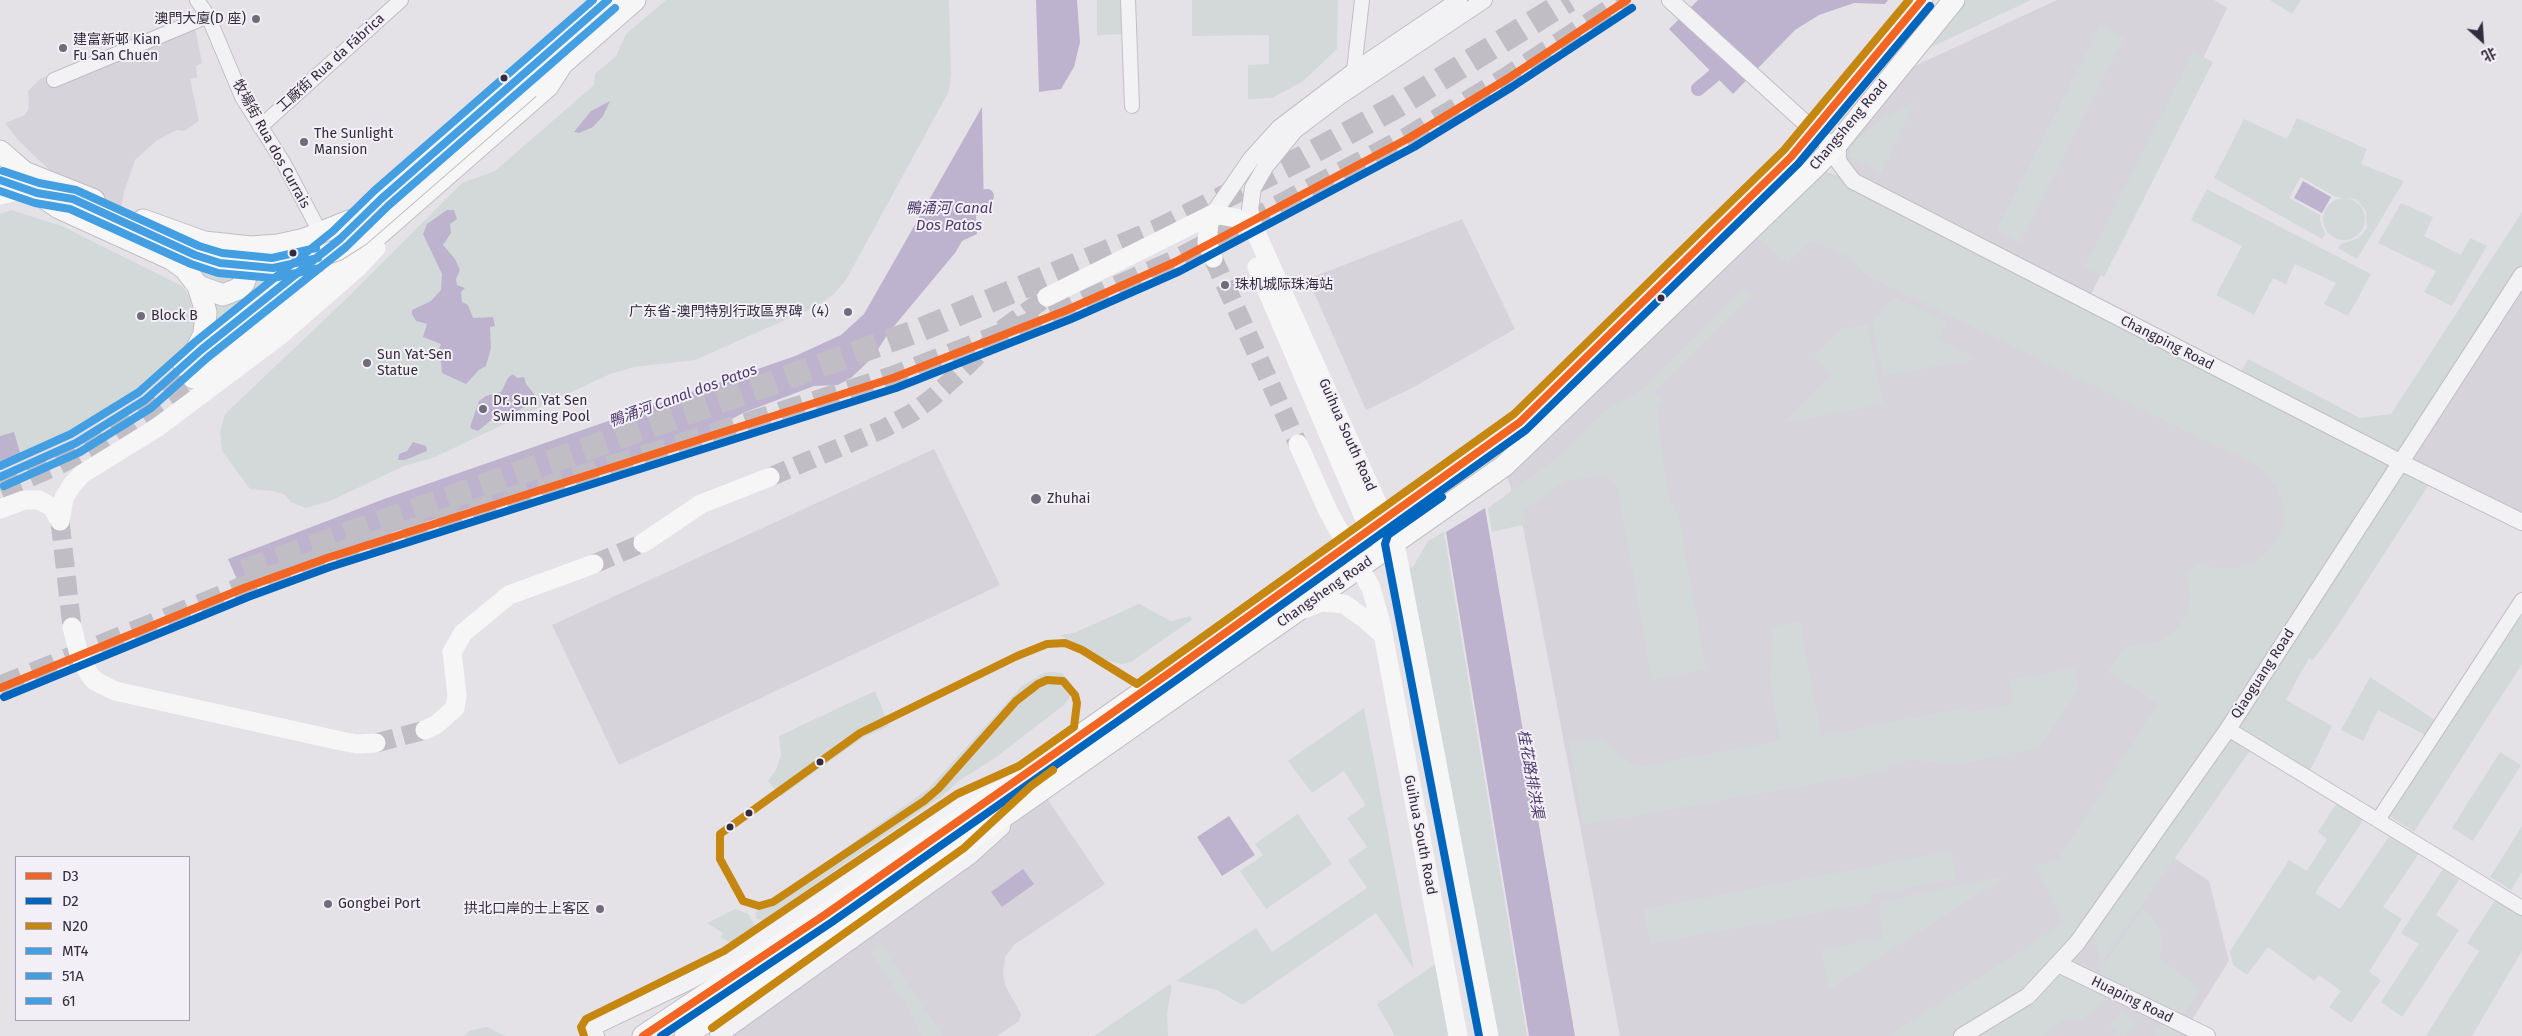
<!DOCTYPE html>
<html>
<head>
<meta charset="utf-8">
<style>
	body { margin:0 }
	#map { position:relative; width:2522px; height:1036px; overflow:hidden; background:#e4e2e7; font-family:"Fira Sans","Noto Sans SC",sans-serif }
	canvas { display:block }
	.legend { position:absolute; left:15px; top:856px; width:175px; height:165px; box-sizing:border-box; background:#f2f0f6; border:1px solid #a6a1ac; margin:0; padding:6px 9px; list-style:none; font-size:15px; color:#342b3e }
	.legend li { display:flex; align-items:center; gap:10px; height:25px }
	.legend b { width:25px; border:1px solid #a6a1ac }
	.north { position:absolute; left:2457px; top:15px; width:50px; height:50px; -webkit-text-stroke:4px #f2f0f6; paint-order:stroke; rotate:154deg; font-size:14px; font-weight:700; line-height:20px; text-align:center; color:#342b3e }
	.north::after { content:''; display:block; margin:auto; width:18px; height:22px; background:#342b3e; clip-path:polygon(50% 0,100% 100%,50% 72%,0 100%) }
</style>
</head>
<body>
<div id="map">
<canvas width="2522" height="1036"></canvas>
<ul class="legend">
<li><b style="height:6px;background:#f26522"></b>D3</li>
<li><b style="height:6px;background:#0065bd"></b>D2</li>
<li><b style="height:6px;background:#c68710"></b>N20</li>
<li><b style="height:6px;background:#439fe2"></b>MT4</li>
<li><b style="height:6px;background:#439fe2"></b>51A</li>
<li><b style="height:6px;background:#439fe2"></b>61</li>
</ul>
<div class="north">北</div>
</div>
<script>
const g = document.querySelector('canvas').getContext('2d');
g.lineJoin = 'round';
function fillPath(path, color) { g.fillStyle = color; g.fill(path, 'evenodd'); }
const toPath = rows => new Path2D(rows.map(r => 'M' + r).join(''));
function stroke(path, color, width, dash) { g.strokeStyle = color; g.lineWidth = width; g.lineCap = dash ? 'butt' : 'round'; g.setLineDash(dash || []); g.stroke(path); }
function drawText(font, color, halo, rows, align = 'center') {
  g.font = font + ' "Fira Sans","Noto Sans SC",sans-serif'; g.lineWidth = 4; g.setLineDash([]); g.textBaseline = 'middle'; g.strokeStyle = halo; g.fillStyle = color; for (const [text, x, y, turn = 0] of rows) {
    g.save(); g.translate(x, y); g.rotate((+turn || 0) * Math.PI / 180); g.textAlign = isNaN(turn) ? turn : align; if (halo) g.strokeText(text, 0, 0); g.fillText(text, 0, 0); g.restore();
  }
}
fillPath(toPath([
	[2057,0,2214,0,2227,8,2088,301,1853,180,1838,143,1889,78],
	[193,17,202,63,196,66,197,77,190,79,199,121,184,131,177,130,157,140,135,160,124,192,121,208,60,180,18,140,5,123,25,115,29,107,28,91,40,79],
	[1815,168,1853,181,2399,462,2077,943,1961,1036,1620,1036,1523,527,1504,466],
	[1462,219,1515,329,1412,388,1366,410,1308,279],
	[2522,277,2522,521,2401,462],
	[934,449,1000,585,619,765,552,625],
	[1042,791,1105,884,1014,945,1005,957,1003,973,1005,985,1021,1014,1019,1021,997,1036,719,1036],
	[2150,842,2209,881,2229,961,2188,1026,2060,963],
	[2059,964,2205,1036,1963,1036]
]), '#d6d3db');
fillPath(toPath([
	[666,0,949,0,951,74,949,91,846,280,834,294,819,305,695,360,634,367,610,374,435,457,404,466,330,501,306,508,291,502,285,495,273,491,250,489,222,451,220,432,225,414,344,301,462,183,495,171,594,85,595,74,616,56,626,34],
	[1097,0,1126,0,1126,34,1097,35],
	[1192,0,1338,0,1337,49,1302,82,1272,98,1248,99,1248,65,1269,64,1269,35,1192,36],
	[1956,0,2031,0,1908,58],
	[2270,0,2301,0,2292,14],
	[2100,26,2124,38,2020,243,1996,230],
	[2193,52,2213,62,2104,277,2084,267],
	[1916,101,1881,173,1849,157,1854,142,1880,120],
	[2297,118,2367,149,2361,164,2404,181,2357,259,2338,248,2341,244,2359,238,2367,228,2366,211,2356,199,2336,197,2301,177,2289,198,2320,215,2320,221,2325,234,2322,239,2214,178,2244,119,2287,139],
	[1818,170,2394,463,2227,728,2076,942,2027,994,1958,1036,1888,1036,2064,923,2035,866,2056,862,2158,704,2108,672,2125,646,2159,642,2176,630,2187,614,2190,597,2186,574,2200,563,2211,567,2228,569,2241,567,2256,561,2269,551,2278,537,2284,523,2284,510,2280,495,2273,482,2258,466,1864,274,1852,258,1812,241,1787,264,1753,232],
	[2207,189,2371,274,2348,316,2324,304,2336,283,2295,264,2286,284,2273,278,2254,315,2216,295,2242,246,2191,220],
	'2323 219a21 21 0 1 1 42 0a21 21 0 1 1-42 0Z',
	[2401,203,2433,217,2424,236,2461,255,2470,238,2487,246,2452,306,2424,292,2436,271,2378,243],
	[11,210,62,226,182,286,190,298,195,323,184,354,128,400,78,432,0,468,0,214],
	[2522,212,2522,267,2398,458,2239,376,2248,359,2360,418,2391,414],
	[318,243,210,336,190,254],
	[1743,288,1751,296,1654,392,1664,402,1657,410,1665,473,1669,499,1679,519,1706,669,1652,680,1617,486,1605,475,1565,481,1523,511,1526,524,1492,532,1488,508,1554,460,1604,411,1643,389],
	[1894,297,1947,322,1939,340,1977,359,1883,376,1872,323],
	[1867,324,1883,404,1782,424,1831,375,1813,356,1841,329],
	[2400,469,2430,483,2335,630,2313,660,2309,658,2286,700,2332,726,2309,773,2256,742,2101,964,2092,929],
	[1444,532,1527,1036,1492,1036,1402,571,1413,567,1428,541],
	[1139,604,1171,621,1190,616,1193,619,1131,662,1122,664,1101,659,1060,635,1074,633],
	[2517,615,2522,618,2522,664,2414,832,2388,815],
	[1800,621,1821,736,1963,708,1971,712,2013,704,2009,680,2074,668,2079,689,2040,747,1953,766,1917,760,1900,762,1875,773,1583,825,1569,741,1597,738,1637,767,1780,741,1770,679,1773,636,1771,627],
	[1051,672,1062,673,1072,684,1073,691,1065,704,995,758,960,780,942,796,763,920,757,919,755,913,928,789,1022,686,1044,673],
	[2370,677,2435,720,2425,735,2378,710,2363,741,2341,730],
	[875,691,889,726,864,737,781,796,768,781,776,770,781,755,779,736],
	[1364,708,1414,969,1376,913,1242,1005,1217,990,1176,981,1256,928,1272,952,1367,888,1348,860,1367,847,1347,818,1366,805,1344,771,1312,793,1288,761],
	[2500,752,2521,765,2473,841,2452,828],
	[2339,800,2366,816,2315,893,2340,909,2390,835,2420,852,2383,907,2402,919,2369,972,2381,980,2351,1023,2329,1007,2341,991,2319,975,2314,981,2268,947,2247,975,2233,965,2230,951,2289,860,2307,871,2327,839,2318,832],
	[1298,814,1332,864,1266,909,1240,871,1263,855,1255,844],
	[2522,826,2522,872,2511,890,2490,877],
	[1951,851,1956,879,1871,895,1872,903,1650,944,1644,909],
	[2443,869,2459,880,2436,915,2459,930,2402,1017,2381,1002,2419,944,2401,933],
	[2008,875,1829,990,1822,950,1883,938,1879,902],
	[2497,897,2522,913,2522,951,2472,1036,2426,1036,2479,951,2467,943],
	[735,909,748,914,760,934,739,948,721,937,723,933,707,923],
	[2142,909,2149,913,2160,929,2162,937,2160,959,2201,989,2181,1019,2094,978],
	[882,945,943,1036,922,1036,906,1004,870,952],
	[1440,961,1454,1036,1395,1036,1377,1004],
	[2059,968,2113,995,2078,1022,2063,1020,2044,1036,1968,1036],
	[1170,984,1172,987,1167,1013,1168,1036,1094,1036],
	[2123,1011,2137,1026,2126,1036,2120,1036,2109,1024],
	[2167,1019,2181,1035,2179,1036,2157,1036,2153,1032],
	[487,1027,505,1036,464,1036,469,1031]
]), '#d2d9d8');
fillPath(toPath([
	[1036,0,1077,0,1080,42,1074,67,1061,89,1039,92],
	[1698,0,1888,0,1885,4,1854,3,1819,15,1795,30,1733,94,1669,29],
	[610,101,603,116,593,127,579,133,574,132,591,111],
	[982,107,984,211,976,216,977,234,962,241,955,253,890,331,872,358,852,377,838,385,814,386,743,413,723,424,717,430,716,438,496,500,393,532,242,591,228,559,384,499,795,356,841,335,864,314],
	[2303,181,2331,197,2322,213,2294,198],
	[447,210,454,210,457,219,450,224,451,233,443,245,455,259,460,270,456,279,457,285,465,288,461,292,462,302,468,305,473,318,493,317,495,326,490,327,491,348,486,366,479,370,466,384,442,373,441,362,435,358,441,344,423,337,427,324,416,321,412,314,412,310,431,301,441,290,442,274,423,234,427,224],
	[513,374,517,378,524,377,526,384,534,394,538,403,522,408,506,419,490,421,478,431,472,429,470,427,479,401,486,396,501,392,508,378],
	[14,432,21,456,0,462,0,436],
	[413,442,426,446,427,451,405,460,398,460,399,454,407,451],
	[1485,508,1575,1036,1529,1036,1446,532],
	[1229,816,1255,855,1222,876,1197,837],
	[1023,869,1034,884,1002,907,991,892]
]), '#beb3ce');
stroke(toPath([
	[1698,89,1728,64],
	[970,209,987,196]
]), '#beb3ce', 14);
stroke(toPath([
	[1213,258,1298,444],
	[770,477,883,429,912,413,932,398,970,363,1004,328,1047,297],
	[60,521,72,627],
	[594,564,643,543],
	[376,743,425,730]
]), '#c1bdc5', 19, [19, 9]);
stroke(toPath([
	[0,489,57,465,105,439,193,378]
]), '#c1bdc5', 21, [21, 11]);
stroke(toPath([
	[244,571,920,330,1159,230,1302,158,1397,106,1569,0],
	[0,688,244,588,327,558,893,378,1067,310,1175,262,1409,138,1507,79,1627,0]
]), '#c1bdc5', 24, [24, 12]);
const minor = toPath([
	[197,0,208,16,242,97,283,162,321,234],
	[1128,0,1132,106],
	[1353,79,1362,0],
	[54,80,208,16],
	[260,127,401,0],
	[2228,729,2522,908],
	[2378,820,2522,600]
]);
const tertiary = toPath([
	[1670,0,1825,141,1838,143,1838,161,1853,181,2400,462,2522,522],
	[1213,214,1251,159,1279,128,1354,71,1459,0],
	[1257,235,1250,209,1253,188,1265,167,1295,130,1340,96,1484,0],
	[2058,964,2207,1036],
	[596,1036,591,1028,688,982,729,960,963,802,995,788],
	[718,1036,970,856,1002,827],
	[1962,1036,2028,996,2077,943,2228,729,2522,275]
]);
const primary = toPath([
	[0,151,24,172,94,200],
	[0,180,37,193,59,208,171,259,185,269,198,286,206,312,204,334,194,354],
	[143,220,204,242,251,247,278,245,305,239,349,221],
	[198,286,223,295,238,289,244,283,248,271,246,261,239,251],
	[184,366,340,239,381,199,608,0],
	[193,378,340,268,548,86,562,64,635,0],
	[643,1036,826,914,1172,671,1520,422,1791,157,1922,0],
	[685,1036,839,932,1504,466,1815,167,1838,143,1954,0]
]);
stroke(minor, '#c1bfc3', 16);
stroke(tertiary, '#c1bfc3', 18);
stroke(primary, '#c1bfc4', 23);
stroke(minor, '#f2f1f4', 14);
stroke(tertiary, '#f2f1f4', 16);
stroke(toPath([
	[0,195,17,191,31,191],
	[1213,258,1207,242,1209,223,1213,214],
	[1257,267,1369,529,1385,543,1395,543],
	[1047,297,1213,214,1236,218,1248,225,1257,235,1395,543,1489,1036],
	[1298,444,1328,511,1371,588,1381,623,1458,1036],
	[0,509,24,500,39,500,52,507,60,521],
	[60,521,64,498,72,485,82,474,158,427,278,337,358,267,376,248],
	[643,543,701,504,770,477],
	[1304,609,1321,602,1344,604,1365,619,1383,635],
	[72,627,79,654,89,674,95,681,115,691,341,741,357,744,376,743],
	[425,730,437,724,455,708,457,695,452,652,463,633,509,595,594,564]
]), '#f6f6f6', 19);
stroke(primary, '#f6f6f6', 21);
const primaryBridge = toPath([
	[73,199,213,261,259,268,299,264,337,250,359,236,529,88]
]);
stroke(primaryBridge, '#c1bfc4', 23, []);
stroke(primaryBridge, '#f6f6f6', 21);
stroke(toPath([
	[0,688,244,588,327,558,893,378,1067,310,1175,262,1409,138,1507,79,1627,0],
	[643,1036,826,914,1172,671,1520,422,1791,157,1922,0]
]), '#f26522', 8);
stroke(toPath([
	[1442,497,1388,535,1385,544,1479,1036],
	[4,697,248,597,330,567,896,388,1071,319,1180,271,1414,147,1512,87,1632,8],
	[661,1036,832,922,1178,679,1526,430,1798,164,1930,6]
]), '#0065bd', 8);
stroke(toPath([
	[712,1028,964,848,1031,786,1053,770],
	[584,1036,581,1027,586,1019,724,951,957,794,1019,766,1074,727,1077,703,1075,695,1063,681,1047,680,1038,684,1016,701,938,789,924,801,773,902,759,906,743,901,720,859,720,834,860,733,1017,656,1047,644,1065,643,1082,650,1137,684,1514,414,1784,150,1909,0]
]), '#c68710', 8);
stroke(toPath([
	[0,180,37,193,73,199,195,255,220,263,273,268,318,258],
	[0,477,76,443,145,400,201,350,340,239,381,199,608,0]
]), '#439fe2', 8);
stroke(toPath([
	[0,191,35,203,70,209,191,264,218,273,273,278,320,268],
	[4,486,80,452,151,408,207,358,346,247,388,206,615,8]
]), '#439fe2', 8);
stroke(toPath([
	[3,171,39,183,76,190,199,246,222,253,272,258,316,248],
	[0,466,71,434,139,392,195,342,333,231,374,191,593,0]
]), '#439fe2', 8);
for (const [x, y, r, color] of [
	[256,19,5,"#726b79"],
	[63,48,5,"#726b79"],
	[504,78,4.5,"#342b3e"],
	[304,142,5,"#726b79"],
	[293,253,4.5,"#342b3e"],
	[1225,285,5,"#726b79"],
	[1661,298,4.5,"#342b3e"],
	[848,312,5,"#726b79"],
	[141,316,5,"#726b79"],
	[367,363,5,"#726b79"],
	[483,409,5,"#726b79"],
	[1036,499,6,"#726b79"],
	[820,762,4.5,"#342b3e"],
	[749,813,4.5,"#342b3e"],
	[730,827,4.5,"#342b3e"],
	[328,904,5,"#726b79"],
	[600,909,5,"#726b79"]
]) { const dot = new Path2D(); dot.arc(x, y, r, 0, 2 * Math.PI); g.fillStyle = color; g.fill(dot); stroke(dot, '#f2f0f6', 2); }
drawText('14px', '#342b3e', '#f2f0f6', [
	["澳門大廈(D 座)",246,19,"right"],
	["建富新邨 Kian",73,40],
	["Fu San Chuen",73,56],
	["The Sunlight",314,134],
	["Mansion",314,150],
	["珠机城际珠海站",1235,285],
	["广东省-澳門特別行政區界碑（4）",838,312,"right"],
	["Block B",151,316],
	["Sun Yat-Sen",377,355],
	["Statue",377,371],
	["Dr. Sun Yat Sen",493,401],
	["Swimming Pool",493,417],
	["Zhuhai",1047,499],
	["Gongbei Port",338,904],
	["拱北口岸的士上客区",590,909,"right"]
], 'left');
drawText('14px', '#342b3e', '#f2f0f6', [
	["工廠街 Rua da Fábrica",331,63,-42],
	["Changsheng Road",1849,125,-50],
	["牧場街 Rua dos Currais",271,144,61],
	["Changping Road",2167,343,27],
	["Guihua South Road",1347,435,66],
	["Changsheng Road",1325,592,-35],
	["Qiaoguang Road",2263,674,-57],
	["Guihua South Road",1420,835,79],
	["Huaping Road",2132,1000,26]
]);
drawText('italic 15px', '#4f396d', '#f2f0f6', [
	["鴨涌河 Canal",949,209],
	["Dos Patos",949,226],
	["鴨涌河 Canal dos Patos",683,396,-20],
	["桂花路排洪渠",1530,774,80]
]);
</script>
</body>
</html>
